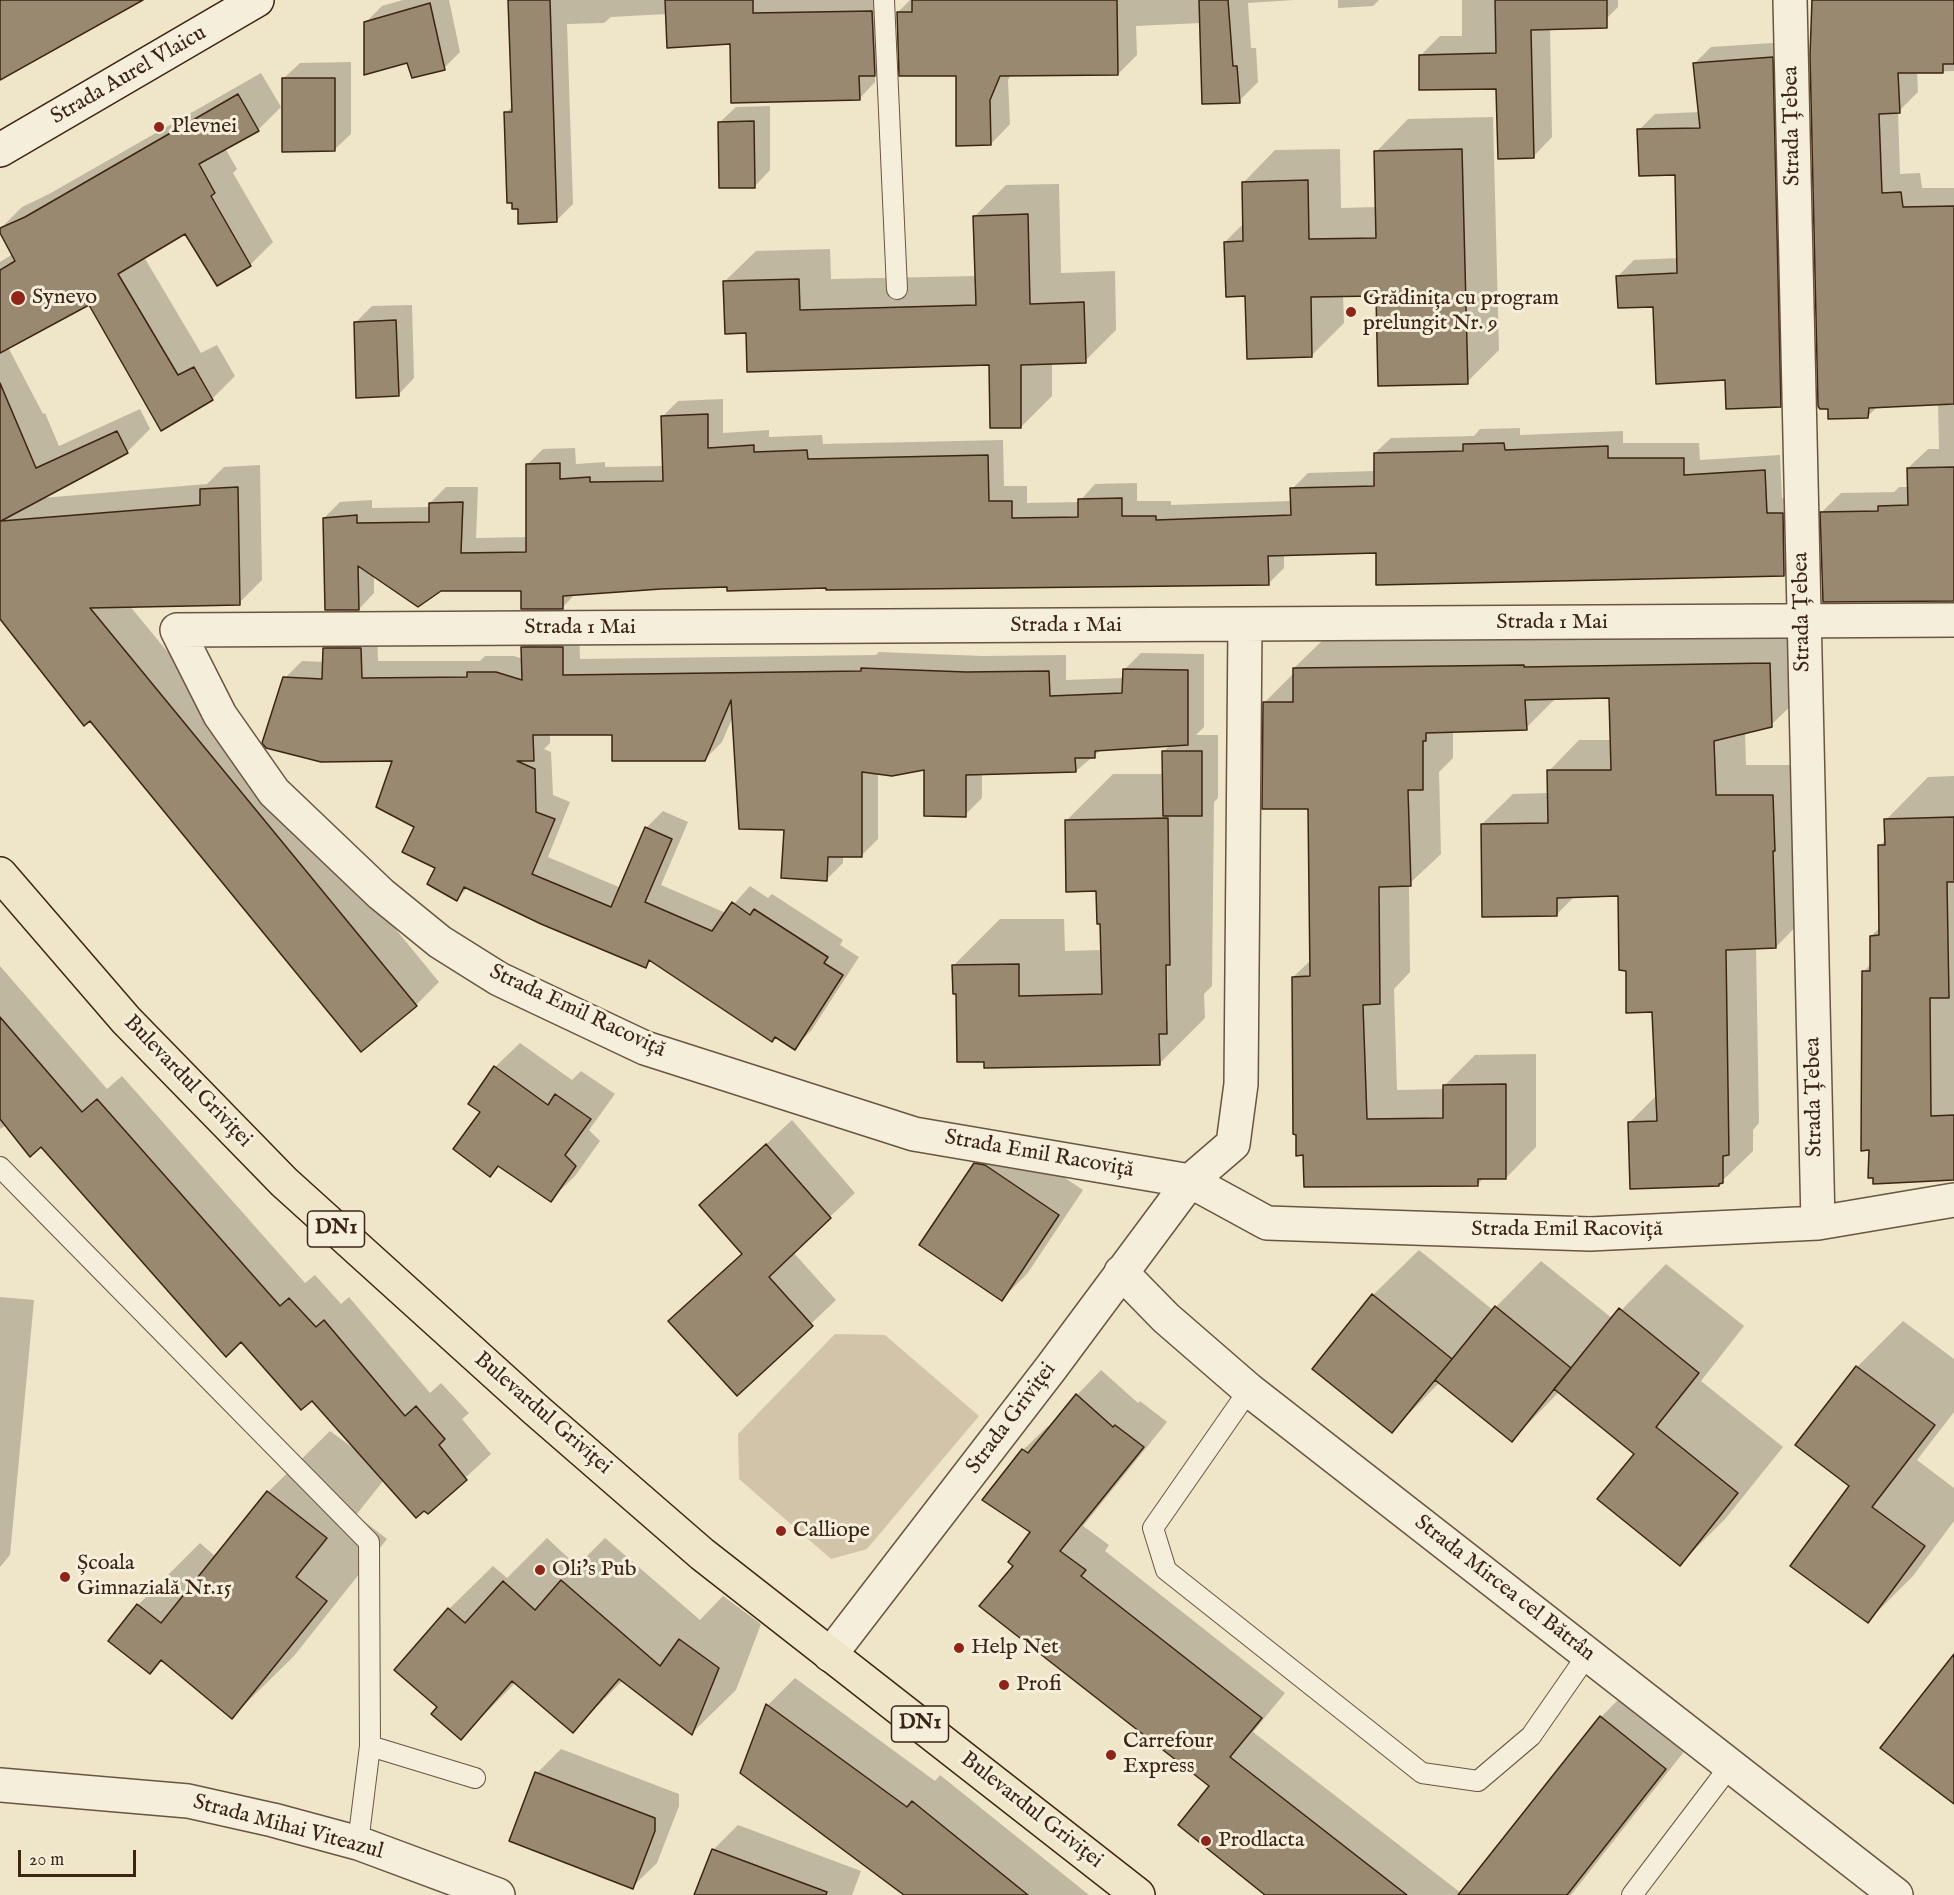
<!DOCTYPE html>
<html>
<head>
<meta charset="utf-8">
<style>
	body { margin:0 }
	#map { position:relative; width:1954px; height:1895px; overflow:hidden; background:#efe5c8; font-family:"IM FELL English",serif }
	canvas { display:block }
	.scale { position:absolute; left:18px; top:1850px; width:118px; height:27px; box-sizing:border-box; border:3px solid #3c2513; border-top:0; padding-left:8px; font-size:18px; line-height:21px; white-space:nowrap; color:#3c2513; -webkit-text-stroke:4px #f5eedb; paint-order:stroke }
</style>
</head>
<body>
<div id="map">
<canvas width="1954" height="1895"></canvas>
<div class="scale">20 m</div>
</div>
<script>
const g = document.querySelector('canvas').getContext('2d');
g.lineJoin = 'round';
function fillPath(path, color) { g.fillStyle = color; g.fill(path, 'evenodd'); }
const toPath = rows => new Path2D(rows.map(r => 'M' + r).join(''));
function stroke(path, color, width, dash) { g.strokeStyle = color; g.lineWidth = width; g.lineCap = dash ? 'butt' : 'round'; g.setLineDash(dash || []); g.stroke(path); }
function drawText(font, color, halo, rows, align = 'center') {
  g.font = font + ' "IM FELL English",serif'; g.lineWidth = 6; g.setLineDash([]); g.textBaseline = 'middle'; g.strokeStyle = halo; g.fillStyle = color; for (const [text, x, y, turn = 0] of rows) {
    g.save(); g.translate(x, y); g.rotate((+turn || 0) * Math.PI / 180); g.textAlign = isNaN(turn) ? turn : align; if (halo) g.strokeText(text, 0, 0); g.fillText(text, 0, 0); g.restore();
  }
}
fillPath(toPath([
	[835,1334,885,1335,979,1416,867,1549,831,1559,739,1479,738,1434]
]), '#d1c4a9');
fillPath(toPath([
	[403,0,449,0,460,52,444,68,408,61,366,22,382,6],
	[509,0,888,0,891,58,875,74,875,82,859,99,667,14,611,17,604,23,567,24,573,204,556,221,506,113,514,105],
	[910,0,1294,0,1248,3,1251,48,1256,48,1258,82,1239,101,1201,23,1136,26,1137,55,1118,74,1011,74,1008,80,1010,124,991,144,958,74,898,12],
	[1338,0,1379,0,1373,6,1338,8],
	[1462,0,1618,0,1618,7,1599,26,1550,28,1552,137,1533,157,1498,87,1421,55,1440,36,1462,36],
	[1811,0,1954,0,1954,71,1917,72,1918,92,1898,112,1900,174,1920,173,1922,188,1954,188,1954,600,1822,512,1841,493,1894,492,1899,487,1909,487,1908,468,1928,449,1939,449,1938,403,1878,406,1868,416,1820,406],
	[1788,42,1796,389,1780,405,1726,379,1655,305,1618,276,1634,260,1678,258,1676,174,1639,130,1655,114,1700,112,1695,63,1711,47],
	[351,62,351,134,334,150,283,79,300,63],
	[261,73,281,107,258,130,225,148,237,169,233,173,273,242,250,265,186,232,144,257,201,353,217,345,235,376,213,398,161,429,89,303,8,347,43,414,45,413,59,446,140,409,150,429,127,452,42,498,207,484,224,467,260,465,262,580,239,603,129,605,439,982,416,1005,361,1050,90,719,0,617,0,262,13,254,0,229,22,207,49,194],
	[770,106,770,170,754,187,719,123,736,107],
	[1493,117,1499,350,1467,382,1377,295,1343,295,1344,323,1312,355,1247,295,1225,242,1244,223,1243,183,1275,150,1340,149,1341,208,1377,207,1376,152,1408,119],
	[1059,184,1061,273,1115,271,1116,330,1085,361,1052,362,1052,396,1021,427,991,364,747,331,724,282,756,251,830,249,831,279,977,276,975,216,1006,185],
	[412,305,414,378,398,395,355,323,372,306],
	[723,399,723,433,769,430,769,437,822,435,823,444,1003,440,1004,486,1027,486,1027,503,1079,502,1095,484,1137,483,1137,501,1171,501,1171,505,1292,501,1292,489,1308,473,1375,471,1375,453,1391,438,1474,436,1480,429,1520,428,1520,435,1623,431,1623,443,1699,443,1700,460,1780,455,1782,498,1798,498,1800,559,1784,574,1377,551,1284,554,1284,568,1269,583,728,586,576,593,562,608,522,590,374,575,374,593,359,609,324,518,340,502,372,500,372,508,430,507,430,503,446,487,478,487,476,538,527,537,527,465,543,449,575,448,576,464,605,462,605,467,664,466,662,417,678,401],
	[579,630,580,659,876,655,879,652,983,656,1066,655,1066,680,1124,678,1124,670,1141,653,1204,654,1204,727,1196,735,1218,735,1218,798,1214,802,1212,986,1204,994,1205,1018,1159,1064,985,1060,957,993,954,965,1000,919,1064,919,1065,951,1102,950,1098,890,1067,820,1113,774,1164,774,1164,751,1170,745,1102,749,1076,771,982,773,982,798,965,815,925,768,878,773,878,839,861,856,843,855,843,863,826,880,786,829,734,714,722,742,705,759,613,734,550,734,550,743,544,749,551,752,553,795,570,802,548,857,621,888,646,828,663,811,688,822,661,885,726,913,750,886,768,898,772,894,843,940,840,945,859,957,811,1031,794,1048,651,960,646,966,468,887,457,899,416,826,394,760,285,678,302,661,324,662,325,649,342,632,377,631,378,661,480,661,485,656,514,656,523,659,523,647,540,631],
	[1167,957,1168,1021,1165,1021,1164,958],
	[1800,633,1802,695,1771,725,1745,732,1746,765,1803,765,1806,916,1776,947,1756,947,1759,1123,1753,1130,1753,1151,1718,1185,1629,1123,1657,1095,1654,1011,1628,969,1620,894,1575,896,1557,914,1482,824,1513,794,1549,793,1549,771,1579,740,1612,740,1610,696,1557,697,1526,728,1453,730,1453,758,1439,772,1441,854,1409,884,1410,972,1394,989,1397,1090,1445,1089,1445,1085,1475,1055,1536,1054,1536,1147,1506,1178,1484,1178,1477,1185,1306,1185,1293,977,1311,960,1309,807,1265,702,1295,672,1294,668,1325,638],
	[1954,776,1954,1178,1863,972,1872,963,1871,936,1880,928,1880,846,1886,839,1886,820,1928,777],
	[0,966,107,1089,122,1076,305,1283,315,1275,341,1304,349,1297,430,1393,441,1383,469,1413,462,1419,491,1454,428,1512,384,1480,356,1515,387,1539,294,1656,232,1717,162,1659,150,1672,110,1641,138,1605,200,1543,216,1557,268,1492,330,1431,360,1453,312,1399,241,1340,41,1145,7,1125,0,1129],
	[520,1043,572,1080,581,1071,615,1094,589,1130,600,1141,575,1176,550,1200,500,1165,490,1175,482,1111,470,1103,495,1067],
	[792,1120,855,1193,793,1252,836,1300,737,1394,670,1321,743,1253,701,1205],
	[1000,1139,1010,1141,1083,1190,1027,1274,1002,1299,975,1164],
	[1419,1250,1493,1310,1541,1261,1613,1319,1666,1264,1744,1326,1701,1381,1783,1447,1726,1518,1680,1564,1636,1454,1559,1392,1512,1440,1440,1382,1392,1431,1373,1295],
	[0,1297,34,1300,10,1555,0,1567],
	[1903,1321,1954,1359,1954,1412,1917,1460,1954,1488,1954,1521,1913,1576,1868,1621,1851,1486,1797,1445,1857,1367],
	[1101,1370,1138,1403,1140,1401,1167,1422,1083,1526,1109,1545,1105,1551,1285,1693,1253,1732,1461,1893,1601,1717,1625,1693,1690,1744,1571,1895,1269,1895,1211,1786,1016,1566,1033,1532,1023,1450,1048,1426,1051,1428,1077,1395],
	[547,1538,577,1566,605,1538,700,1620,723,1596,761,1624,736,1690,692,1733,623,1680,573,1731,516,1682,461,1738,439,1707,396,1670,449,1609,493,1566,507,1578],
	[795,1678,935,1781,940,1775,1089,1895,937,1895,742,1772,768,1705],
	[561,1749,679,1794,679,1806,657,1863,632,1887,537,1773],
	[738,1825,861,1871,852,1895,696,1895,713,1850]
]), '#0003');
const building = toPath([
	[0,0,143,0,0,80,0,0],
	[508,0,550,0,557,222,518,224,518,209,512,209,512,203,507,203,504,112,512,112,508,0],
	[665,0,753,0,753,13,872,11,875,76,859,76,860,100,731,103,730,44,667,48,665,0],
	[912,0,1117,0,1118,75,1000,76,990,100,991,145,956,146,956,76,899,76,897,12,912,12,912,0],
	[1199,0,1228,0,1233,66,1237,66,1240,103,1202,104,1199,0],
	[1495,0,1607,0,1607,28,1531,30,1534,158,1498,159,1496,89,1419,90,1419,55,1496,53,1495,0],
	[1812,0,1954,0,1954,64,1943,64,1943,73,1898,73,1900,113,1879,114,1882,193,1901,192,1903,207,1954,206,1954,404,1869,408,1868,418,1828,419,1828,409,1820,409,1818,406,1810,55,1812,0],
	[430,3,445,70,412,78,407,63,364,75,364,22,430,3],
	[1773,57,1781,407,1726,409,1725,380,1656,384,1653,307,1618,308,1616,276,1677,273,1675,175,1639,176,1637,129,1700,128,1693,63,1773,57],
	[282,78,335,78,335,151,282,152,282,78],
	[238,94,259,131,199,164,215,193,211,196,251,266,217,286,185,234,118,274,178,375,194,367,213,400,161,431,89,305,0,353,0,270,15,261,0,233,0,228,25,217,238,94],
	[754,121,755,188,719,188,718,122,754,121],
	[1462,149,1468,384,1378,386,1376,296,1311,297,1312,357,1247,359,1245,296,1226,297,1224,242,1243,241,1242,182,1308,180,1309,239,1376,238,1374,151,1462,149],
	[1028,214,1030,304,1084,302,1086,363,1021,365,1021,428,990,428,989,365,747,372,746,333,725,334,723,281,799,279,800,310,976,305,973,216,1028,214],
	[396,320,399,396,356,398,354,322,396,320],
	[0,383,36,468,117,431,128,453,1,521,200,505,200,489,238,487,240,605,90,608,417,1006,361,1052,90,721,84,726,0,619,0,383],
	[708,414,708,448,754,445,754,452,807,450,808,459,988,455,989,501,1012,501,1012,518,1078,517,1078,499,1122,498,1122,516,1156,516,1156,520,1291,515,1290,488,1374,486,1374,453,1463,451,1463,444,1504,443,1505,450,1608,446,1608,458,1684,458,1684,475,1765,470,1767,513,1783,513,1784,576,1376,585,1376,553,1268,556,1269,585,826,590,826,588,727,591,727,587,661,589,563,596,563,609,521,609,521,591,441,591,418,607,358,566,359,610,325,610,323,518,357,515,357,523,429,522,429,503,463,502,461,553,526,552,526,464,560,463,560,479,590,477,590,482,663,481,661,416,708,414],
	[1954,467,1954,601,1823,602,1820,512,1878,511,1878,506,1908,505,1907,468,1954,467],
	[521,647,563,647,563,675,861,671,861,668,966,672,1049,671,1050,696,1122,693,1123,669,1188,670,1188,745,1095,751,1095,758,1075,758,1076,772,966,775,966,817,924,816,924,770,892,776,862,772,862,857,828,857,827,881,781,878,784,830,739,829,731,700,705,761,612,761,612,735,533,735,534,761,517,761,535,769,536,812,555,819,532,874,611,907,645,827,672,839,645,902,712,931,732,902,750,915,754,909,828,957,824,963,843,975,795,1050,775,1037,772,1042,649,960,646,968,541,924,464,887,457,901,427,884,435,868,402,852,414,827,376,807,392,761,321,762,266,748,262,743,283,677,322,679,323,648,361,648,362,678,467,677,467,672,496,672,522,680,521,647],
	[1770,663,1772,727,1714,741,1716,795,1773,795,1775,851,1773,851,1776,948,1726,950,1729,1155,1723,1156,1723,1183,1719,1184,1719,1186,1630,1189,1628,1122,1657,1121,1652,1012,1626,1013,1626,971,1619,970,1618,896,1557,898,1557,916,1482,917,1481,824,1548,823,1547,770,1611,770,1609,698,1525,700,1527,730,1426,733,1426,741,1423,741,1423,790,1408,790,1411,886,1379,887,1380,1004,1363,1005,1367,1119,1443,1118,1443,1085,1506,1084,1506,1179,1478,1179,1478,1186,1304,1187,1303,1155,1296,1156,1296,1135,1293,1134,1292,977,1310,976,1308,809,1262,809,1263,702,1293,702,1293,668,1524,665,1524,667,1770,663],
	[1162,751,1202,751,1202,816,1163,816,1162,751],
	[1954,817,1954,882,1947,882,1949,998,1930,998,1931,1116,1954,1115,1954,1180,1873,1184,1873,1178,1868,1178,1869,1150,1861,1151,1862,971,1870,971,1870,936,1879,935,1878,845,1885,845,1884,819,1954,817],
	[1168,818,1170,965,1166,965,1167,1034,1159,1034,1160,1065,984,1068,984,1062,957,1062,956,994,953,994,952,965,1019,964,1019,996,1102,994,1100,924,1097,924,1096,891,1066,892,1065,820,1168,818],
	[0,1017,82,1112,97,1099,280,1306,289,1298,316,1327,324,1320,405,1416,416,1406,445,1439,439,1445,467,1480,428,1514,424,1511,416,1518,312,1401,301,1410,241,1342,226,1357,41,1147,30,1157,0,1119,0,1017],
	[494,1066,548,1105,555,1094,591,1119,565,1155,576,1166,551,1202,498,1166,490,1177,453,1149,480,1112,468,1104,494,1066],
	[766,1144,831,1218,769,1277,813,1326,737,1396,668,1321,742,1254,699,1205,766,1144],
	[974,1163,985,1165,1059,1215,1002,1301,919,1245,974,1163],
	[1372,1294,1452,1359,1392,1433,1312,1369,1372,1294],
	[1495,1306,1571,1368,1512,1442,1435,1380,1495,1306],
	[1619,1308,1699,1373,1656,1427,1738,1493,1680,1566,1597,1499,1634,1454,1554,1389,1619,1308],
	[1856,1366,1935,1425,1872,1507,1925,1546,1868,1623,1790,1566,1849,1486,1795,1445,1856,1366],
	[1076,1394,1113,1427,1115,1425,1144,1447,1060,1551,1086,1570,1081,1576,1262,1718,1230,1757,1407,1895,1265,1895,1178,1825,1209,1786,979,1606,1013,1566,1008,1562,1030,1532,982,1500,1022,1449,1028,1453,1076,1394],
	[267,1491,327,1538,296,1577,327,1601,232,1719,161,1660,150,1674,108,1641,137,1604,161,1623,267,1491],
	[561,1580,660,1666,679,1639,719,1668,692,1735,619,1679,573,1733,512,1681,461,1740,431,1714,437,1707,394,1670,448,1608,465,1623,503,1581,535,1610,561,1580],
	[1954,1654,1954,1804,1880,1748,1954,1654],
	[766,1704,907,1807,912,1801,1028,1895,904,1895,740,1773,766,1704],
	[1600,1716,1666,1769,1567,1895,1458,1895,1600,1716],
	[535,1772,655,1818,655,1831,633,1889,509,1841,535,1772],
	[712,1849,827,1892,826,1895,694,1895,712,1849]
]);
fillPath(building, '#998971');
stroke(building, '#3c2513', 1.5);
const service = toPath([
	[884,0,897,289],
	[0,1167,369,1542,370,1746],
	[1249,1390,1153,1528,1166,1570,1422,1773,1478,1781,1531,1736,1588,1654],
	[358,1843,370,1746,475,1778],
	[1632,1895,1730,1766]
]);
const minor = toPath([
	[1790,0,1818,1223],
	[1954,620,177,630,220,715,274,792,381,894,440,942,499,979,645,1048,914,1134,1190,1181,1267,1223,1590,1234,1818,1223,1954,1200],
	[1121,1272,1166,1318,1249,1390,1896,1895],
	[830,1655,1051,1368,1190,1181,1233,1144,1241,1084,1245,625]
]);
const tertiary = toPath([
	[0,1785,188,1801,273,1820,358,1843,498,1895]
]);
const secondary = toPath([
	[0,150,257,0]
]);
const primary = toPath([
	[0,874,126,1020,284,1182,535,1409,702,1554,1138,1895]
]);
stroke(service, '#695540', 22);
stroke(minor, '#695540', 36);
stroke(tertiary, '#695540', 36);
stroke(secondary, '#3c2513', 36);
stroke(primary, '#3c2513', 36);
stroke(service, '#f5eedb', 20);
stroke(minor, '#f5eedb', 33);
stroke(tertiary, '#f5eedb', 33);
stroke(secondary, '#f5eedb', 33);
stroke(primary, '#efe5c8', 33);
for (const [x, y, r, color] of [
	[159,127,6,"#8f2418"],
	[18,298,8,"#8f2418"],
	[1351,312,6,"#8f2418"],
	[781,1531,6,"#8f2418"],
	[540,1570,6,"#8f2418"],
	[65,1577,6,"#8f2418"],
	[959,1648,6,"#8f2418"],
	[1004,1685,6,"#8f2418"],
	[1111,1755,6,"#8f2418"],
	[1206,1841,6,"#8f2418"]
]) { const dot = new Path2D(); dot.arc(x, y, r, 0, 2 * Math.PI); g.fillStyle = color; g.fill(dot); stroke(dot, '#f5eedb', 2); }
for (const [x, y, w] of [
	[336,1229,57],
	[920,1724,57]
]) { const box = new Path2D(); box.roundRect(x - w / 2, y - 18, w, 36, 4.5); g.fillStyle = '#f5eedb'; g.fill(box); stroke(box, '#3c2513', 1.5); }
drawText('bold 21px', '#3c2513', null, [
	["DN1",336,1229],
	["DN1",920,1724]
]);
drawText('22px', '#3c2513', '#f5eedb', [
	["Strada Aurel Vlaicu",129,76,-30],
	["Strada Țebea",1793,126,-91],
	["Strada Țebea",1803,612,-91],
	["Strada 1 Mai",1552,623],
	["Strada 1 Mai",1066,626],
	["Strada 1 Mai",580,628],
	["Strada Emil Racoviță",577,1012,25],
	["Bulevardul Griviței",187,1082,46],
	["Strada Țebea",1815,1097,-91],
	["Strada Emil Racoviță",1039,1155,10],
	["Strada Emil Racoviță",1567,1230],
	["Bulevardul Griviței",542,1414,41],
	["Strada Griviței",1012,1419,-53],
	["Strada Mircea cel Bătrân",1504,1589,38],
	["Bulevardul Griviței",1031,1811,38],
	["Strada Mihai Viteazul",288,1828,15]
]);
drawText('22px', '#3c2513', '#f5eedb', [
	["Plevnei",171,127],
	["Synevo",32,298],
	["Grădinița cu program",1363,299],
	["prelungit Nr. 9",1363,324],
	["Calliope",793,1531],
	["Școala",77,1564],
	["Gimnazială Nr.15",77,1589],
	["Oli's Pub",552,1570],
	["Help Net",971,1648],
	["Profi",1016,1685],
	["Carrefour",1123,1742],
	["Express",1123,1767],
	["Prodlacta",1218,1841]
], 'left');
</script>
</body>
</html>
